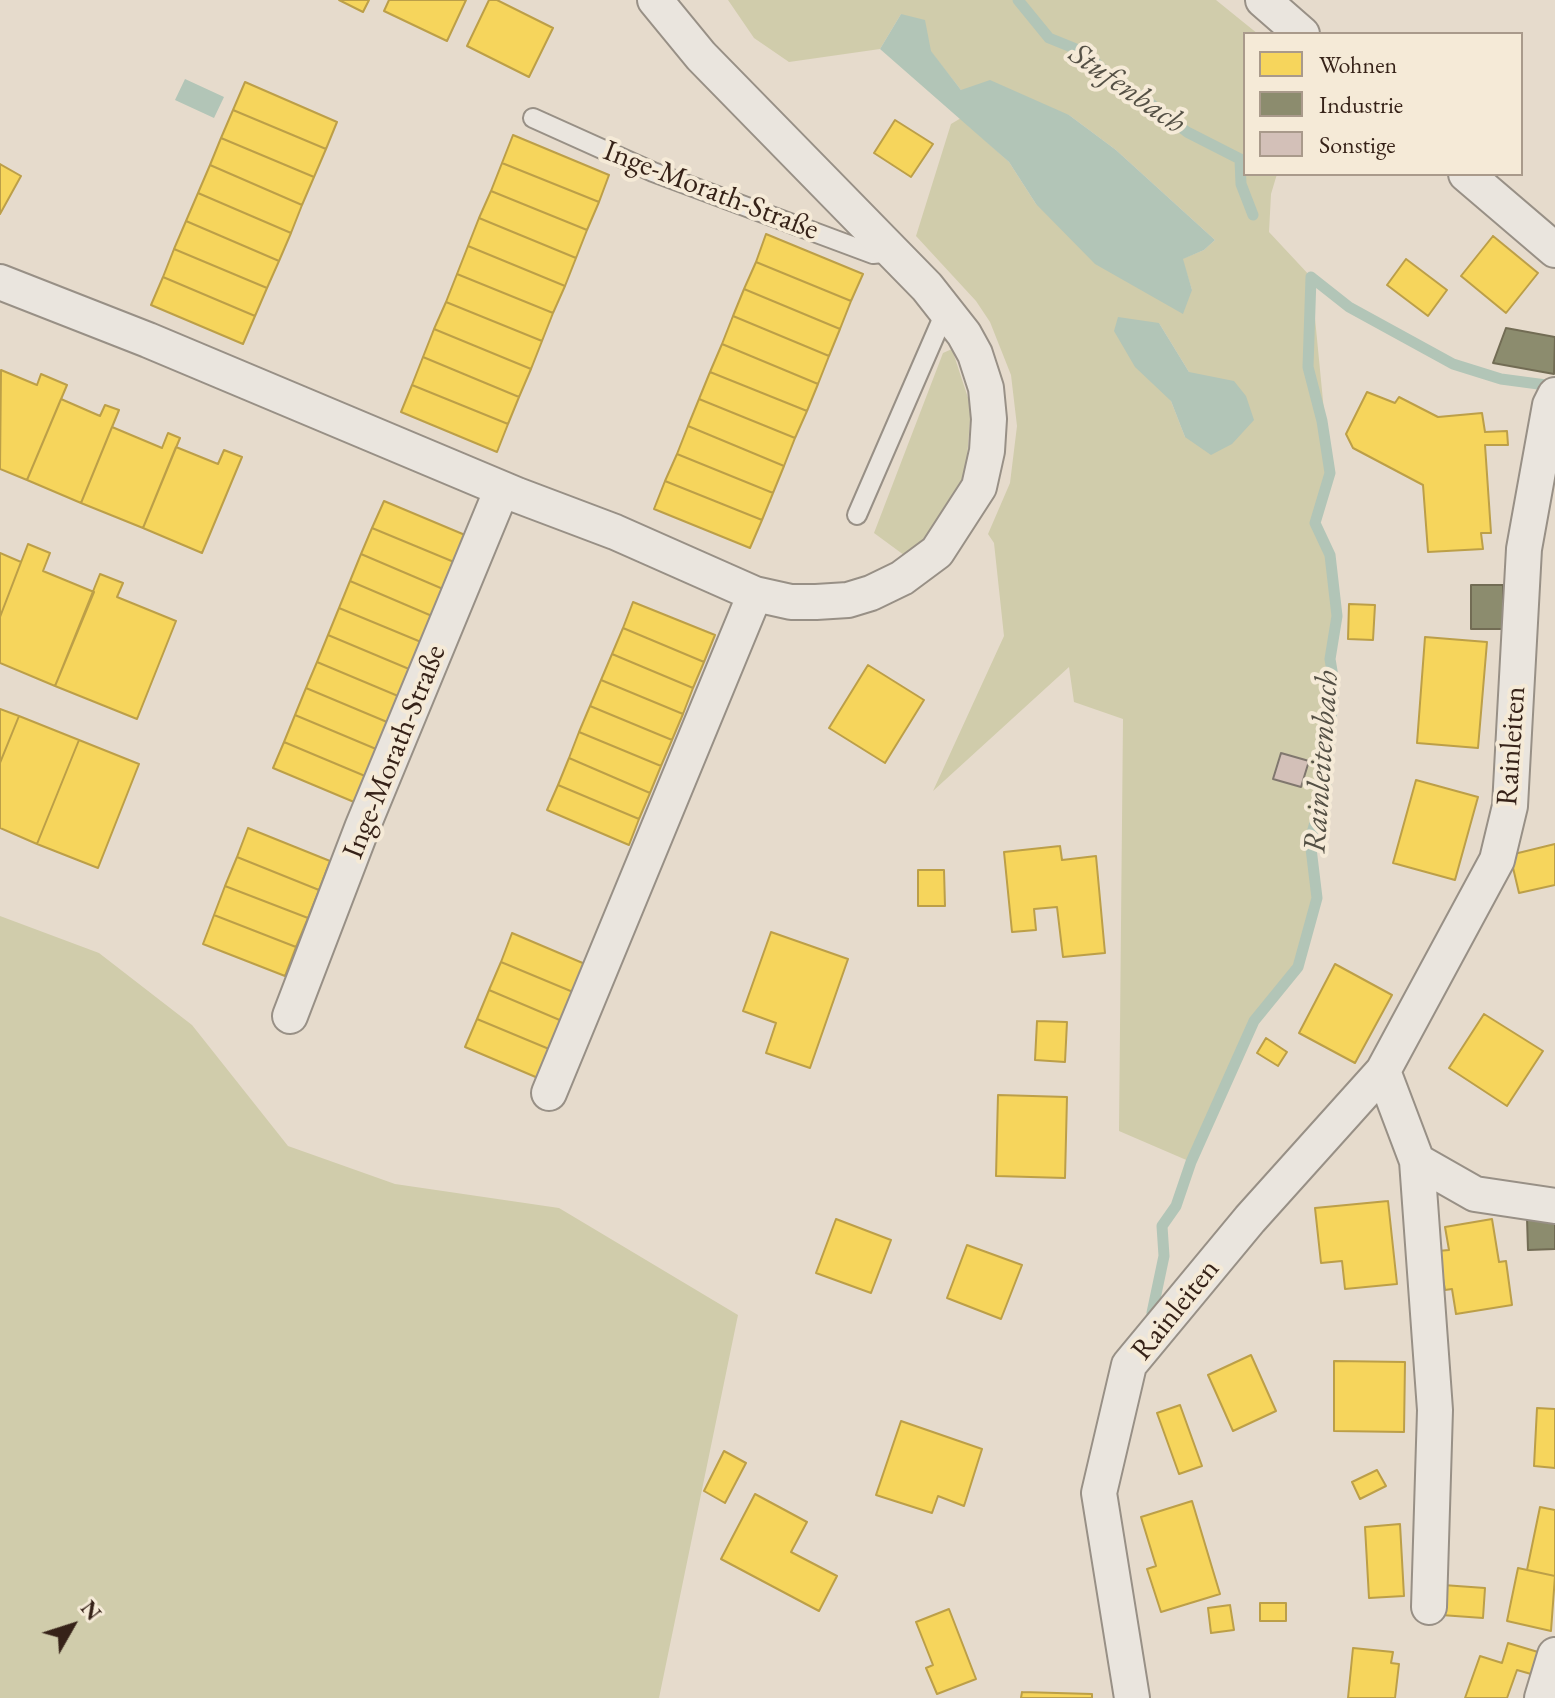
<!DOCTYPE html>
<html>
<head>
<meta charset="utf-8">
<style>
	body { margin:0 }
	#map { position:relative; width:1555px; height:1698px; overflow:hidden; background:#e6dbcc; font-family:"EB Garamond",serif }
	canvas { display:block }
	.legend { position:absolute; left:1243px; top:32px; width:280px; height:144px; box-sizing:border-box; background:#f5ead7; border:2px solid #a99a8b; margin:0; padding:10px 14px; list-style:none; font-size:24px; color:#362218 }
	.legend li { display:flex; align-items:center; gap:16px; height:40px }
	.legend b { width:40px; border:2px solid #a99a8b }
	.north { position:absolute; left:32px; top:1586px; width:80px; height:80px; -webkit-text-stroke:6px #f5ead7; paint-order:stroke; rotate:51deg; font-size:22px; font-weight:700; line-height:32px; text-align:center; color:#362218 }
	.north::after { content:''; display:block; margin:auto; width:28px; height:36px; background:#362218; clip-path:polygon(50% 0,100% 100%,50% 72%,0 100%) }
</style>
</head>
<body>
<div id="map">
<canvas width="1555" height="1698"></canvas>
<ul class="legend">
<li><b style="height:22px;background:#f6d55c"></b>Wohnen</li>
<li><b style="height:22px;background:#8c8c6e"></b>Industrie</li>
<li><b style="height:22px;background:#d3c0b8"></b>Sonstige</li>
</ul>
<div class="north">N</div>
</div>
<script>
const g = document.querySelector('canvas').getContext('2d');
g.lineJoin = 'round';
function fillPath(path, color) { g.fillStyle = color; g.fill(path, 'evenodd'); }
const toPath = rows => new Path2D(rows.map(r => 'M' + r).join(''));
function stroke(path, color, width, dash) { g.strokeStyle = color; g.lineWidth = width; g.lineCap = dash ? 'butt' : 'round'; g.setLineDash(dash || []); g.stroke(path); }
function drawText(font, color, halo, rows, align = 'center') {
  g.font = font + ' "EB Garamond",serif'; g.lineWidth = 8; g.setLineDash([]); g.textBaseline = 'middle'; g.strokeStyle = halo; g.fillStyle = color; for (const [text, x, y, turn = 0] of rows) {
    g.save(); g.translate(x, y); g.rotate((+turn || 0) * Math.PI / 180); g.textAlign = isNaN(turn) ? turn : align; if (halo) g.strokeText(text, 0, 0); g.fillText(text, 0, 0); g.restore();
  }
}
fillPath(toPath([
	[728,0,1216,0,1258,34,1245,34,1245,174,1277,174,1271,194,1269,232,1311,277,1330,473,1315,523,1330,555,1337,616,1330,659,1334,683,1326,784,1310,840,1317,898,1298,967,1254,1021,1191,1162,1119,1131,1123,719,1074,702,1069,667,933,791,1004,636,994,543,988,534,1010,483,1017,426,1011,375,990,322,976,301,916,236,951,124,961,118,1009,162,1036,204,1192,290,1182,259,1204,250,1215,240,1116,150,1069,115,961,90,901,14,880,49,789,62,754,38],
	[1159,323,1189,372,1185,437,1171,401],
	[952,349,971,407,966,471,945,515,908,558,874,533,943,353],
	[0,916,99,953,192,1025,288,1146,395,1184,559,1208,738,1315,659,1698,0,1698]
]), '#d0ccab');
fillPath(toPath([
	[901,14,925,20,931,51,961,90,990,80,1069,115,1116,150,1215,240,1204,250,1183,259,1192,290,1183,314,1095,264,1036,204,1009,162,880,49],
	[185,79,224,97,214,118,175,100],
	[1118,317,1159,323,1189,372,1234,381,1246,396,1254,420,1232,444,1211,455,1185,437,1171,401,1135,367,1114,331]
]), '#b2c5b7');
const homes = toPath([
	[339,0,369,0,363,12,339,0],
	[389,0,466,0,447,41,384,11,389,0],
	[489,0,497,0,553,28,529,77,467,46,489,0],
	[245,82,337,122,326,149,233,110,245,82],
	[233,110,326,149,314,177,221,138,233,110],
	[895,120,933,144,911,177,874,153,895,120],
	[513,135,609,175,599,202,502,163,513,135],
	[221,138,314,177,302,205,210,165,221,138],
	[502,163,599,202,587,230,491,191,502,163],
	[0,164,21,176,0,214,0,164],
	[210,165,302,205,291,233,198,193,210,165],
	[491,191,587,230,576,258,479,218,491,191],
	[198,193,291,233,279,261,186,221,198,193],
	[479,218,576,258,565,286,468,246,479,218],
	[186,221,279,261,267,288,174,249,186,221],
	[766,234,863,274,851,301,756,262,766,234],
	[1493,236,1538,273,1506,313,1461,276,1493,236],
	[468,246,565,286,553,313,457,274,468,246],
	[174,249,267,288,255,316,163,277,174,249],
	[1406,259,1447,290,1428,316,1387,285,1406,259],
	[756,262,851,301,840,329,744,289,756,262],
	[457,274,553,313,542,341,446,302,457,274],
	[163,277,255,316,243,344,151,305,163,277],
	[744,289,840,329,829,356,733,316,744,289],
	[446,302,542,341,531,369,434,329,446,302],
	[733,316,829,356,818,384,722,344,733,316],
	[434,329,531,369,519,397,423,357,434,329],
	[722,344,818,384,807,411,710,372,722,344],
	[423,357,519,397,508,424,412,385,423,357],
	[1,370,37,385,41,374,67,385,27,480,0,469,1,370],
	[710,372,807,411,795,438,699,399,710,372],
	[412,385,508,424,497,452,401,412,412,385],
	[1367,392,1395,403,1399,397,1438,417,1482,413,1485,432,1507,431,1508,445,1485,445,1491,533,1481,533,1483,549,1428,552,1423,485,1353,448,1346,434,1367,392],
	[61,399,100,416,105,405,119,410,81,503,27,480,61,399],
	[699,399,795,438,784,466,688,426,699,399],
	[688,426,784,466,773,493,677,454,688,426],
	[112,427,162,448,168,433,180,438,143,528,81,503,112,427],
	[176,447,218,464,224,450,242,457,202,553,143,528,176,447],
	[677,454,773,493,762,520,665,481,677,454],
	[665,481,762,520,750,548,654,509,665,481],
	[384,501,465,535,454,562,372,528,384,501],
	[372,528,454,562,443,589,361,554,372,528],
	[28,544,50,553,43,571,94,592,55,686,0,663,0,617,28,544],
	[0,553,21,562,0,617,0,553],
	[361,554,443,589,432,616,350,581,361,554],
	[100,574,123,583,117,597,176,621,137,719,55,686,100,574],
	[350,581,432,616,421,642,339,608,350,581],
	[633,602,715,635,704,662,623,628,633,602],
	[1349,604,1375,605,1373,640,1348,639,1349,604],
	[339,608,421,642,409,669,328,635,339,608],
	[623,628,704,662,693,688,612,654,623,628],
	[328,635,409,669,398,696,317,662,328,635],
	[1425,637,1487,642,1478,748,1417,743,1425,637],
	[612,654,693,688,683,714,601,680,612,654],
	[317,662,398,696,387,722,306,688,317,662],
	[868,665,924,700,885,763,829,728,868,665],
	[601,680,683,714,672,740,590,706,601,680],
	[306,688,387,722,376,749,295,715,306,688],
	[590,706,672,740,661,766,579,732,590,706],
	[0,709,19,716,0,763,0,709],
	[295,715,376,749,365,776,284,742,295,715],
	[19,716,79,740,37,844,0,828,0,763,19,716],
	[579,732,661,766,650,793,569,758,579,732],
	[79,740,139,764,98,868,37,844,79,740],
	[284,742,365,776,354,802,273,768,284,742],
	[569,758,650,793,639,819,558,785,569,758],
	[1416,780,1478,797,1455,880,1393,863,1416,780],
	[558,785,639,819,629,845,547,810,558,785],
	[248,828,330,861,319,890,237,857,248,828],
	[1555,844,1555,885,1519,893,1510,855,1555,844],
	[1060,846,1062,860,1096,856,1105,953,1063,957,1057,907,1034,909,1036,930,1012,932,1004,852,1060,846],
	[237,857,319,890,308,918,225,886,237,857],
	[918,870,944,870,945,906,918,906,918,870],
	[225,886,308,918,296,947,214,915,225,886],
	[214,915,296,947,285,976,203,944,214,915],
	[771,932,848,959,810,1068,766,1053,776,1023,743,1011,771,932],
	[512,933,585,964,573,992,501,962,512,933],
	[501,962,573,992,562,1021,489,990,501,962],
	[1335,964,1392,995,1355,1063,1299,1033,1335,964],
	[489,990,562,1021,549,1049,477,1019,489,990],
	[1484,1014,1543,1051,1507,1106,1449,1068,1484,1014],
	[477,1019,549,1049,538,1078,465,1047,477,1019],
	[1037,1021,1067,1022,1065,1062,1035,1060,1037,1021],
	[1266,1038,1287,1052,1278,1066,1257,1053,1266,1038],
	[998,1095,1067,1097,1065,1178,996,1176,998,1095],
	[1388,1201,1397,1284,1345,1289,1342,1261,1321,1263,1315,1208,1388,1201],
	[836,1219,891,1240,871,1293,816,1273,836,1219],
	[1492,1219,1499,1262,1506,1261,1512,1305,1456,1314,1452,1289,1445,1290,1438,1251,1449,1250,1445,1227,1492,1219],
	[967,1245,1022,1265,1001,1319,947,1298,967,1245],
	[1251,1355,1276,1411,1233,1431,1208,1375,1251,1355],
	[1334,1361,1405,1362,1404,1432,1334,1431,1334,1361],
	[1180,1405,1202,1466,1179,1474,1157,1413,1180,1405],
	[1537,1408,1555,1409,1555,1468,1534,1466,1537,1408],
	[901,1421,982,1449,964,1506,938,1496,932,1513,876,1495,901,1421],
	[724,1451,746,1463,725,1503,704,1491,724,1451],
	[1377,1470,1386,1486,1360,1499,1352,1482,1377,1470],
	[755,1494,807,1522,791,1552,837,1576,819,1611,721,1559,755,1494],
	[1192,1501,1220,1594,1161,1612,1147,1569,1156,1566,1141,1517,1192,1501],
	[1540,1507,1555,1510,1555,1576,1527,1570,1540,1507],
	[1400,1524,1404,1596,1369,1598,1365,1527,1400,1524],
	[1518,1568,1555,1576,1551,1631,1507,1621,1518,1568],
	[1443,1585,1485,1588,1483,1618,1441,1615,1443,1585],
	[1260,1603,1286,1603,1286,1621,1260,1621,1260,1603],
	[1230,1605,1234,1630,1211,1633,1208,1608,1230,1605],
	[949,1609,976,1679,937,1694,926,1668,933,1665,916,1622,949,1609],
	[1508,1643,1538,1652,1531,1674,1517,1670,1507,1698,1465,1698,1480,1656,1502,1663,1508,1643],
	[1353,1648,1393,1652,1391,1663,1399,1664,1395,1698,1348,1698,1353,1648],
	[1022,1692,1092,1694,1092,1698,1021,1698,1022,1692]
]);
fillPath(homes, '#f6d55c');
stroke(homes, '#bc9f48', 2);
const industry = toPath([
	[1506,328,1555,337,1554,374,1493,363,1506,328],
	[1471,585,1503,585,1503,629,1471,629,1471,585],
	[1555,1217,1555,1249,1528,1250,1527,1218,1555,1217]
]);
fillPath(industry, '#8c8c6e');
stroke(industry, '#726c54', 2);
stroke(toPath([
	[1018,0,1049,38,1086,53,1126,93,1141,96,1187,132,1240,159,1241,184,1253,215],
	[1311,277,1349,307,1453,364,1501,379,1546,385],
	[1152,1313,1164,1256,1162,1226,1176,1206,1191,1162,1254,1021,1298,967,1317,898,1310,840,1326,784,1334,683,1330,659,1337,616,1330,555,1315,523,1330,473,1322,421,1308,367,1311,277]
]), '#b2c5b7', 11);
const building = toPath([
	[1281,753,1309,761,1301,787,1273,779,1281,753]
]);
fillPath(building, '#d3c0b8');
stroke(building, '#80776e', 2);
const service = toPath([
	[533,118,653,172,873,254,892,252],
	[857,515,946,310]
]);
const minor = toPath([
	[1263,0,1302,34],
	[1466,174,1555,250],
	[0,282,148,340,517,495,615,532,755,594,791,602,816,602,848,600,871,593,902,578,937,552,979,487,987,451,989,419,986,388,975,354,964,334,927,287,701,56,655,0],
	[290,1016,362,828,502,489],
	[1383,1071,1417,1161,1475,1194,1555,1206],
	[549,1093,755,594],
	[1417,1161,1435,1410,1429,1607],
	[1132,1698,1099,1493,1129,1365,1250,1219,1383,1071,1497,860,1510,806,1524,549,1550,405,1555,395],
	[1542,1698,1555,1655]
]);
stroke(service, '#989086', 22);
stroke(minor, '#989086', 38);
stroke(service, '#eae5de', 18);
stroke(minor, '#eae5de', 34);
drawText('30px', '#362218', '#f5ead7', [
	["Inge-Morath-Straße",711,191,21],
	["Rainleiten",1512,746,-86],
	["Inge-Morath-Straße",395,752,-68],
	["Rainleiten",1176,1310,-51]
]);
drawText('italic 32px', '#545045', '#f5ead7', [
	["Stufenbach",1127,89,35],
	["Rainleitenbach",1322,762,-86]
]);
</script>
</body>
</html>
